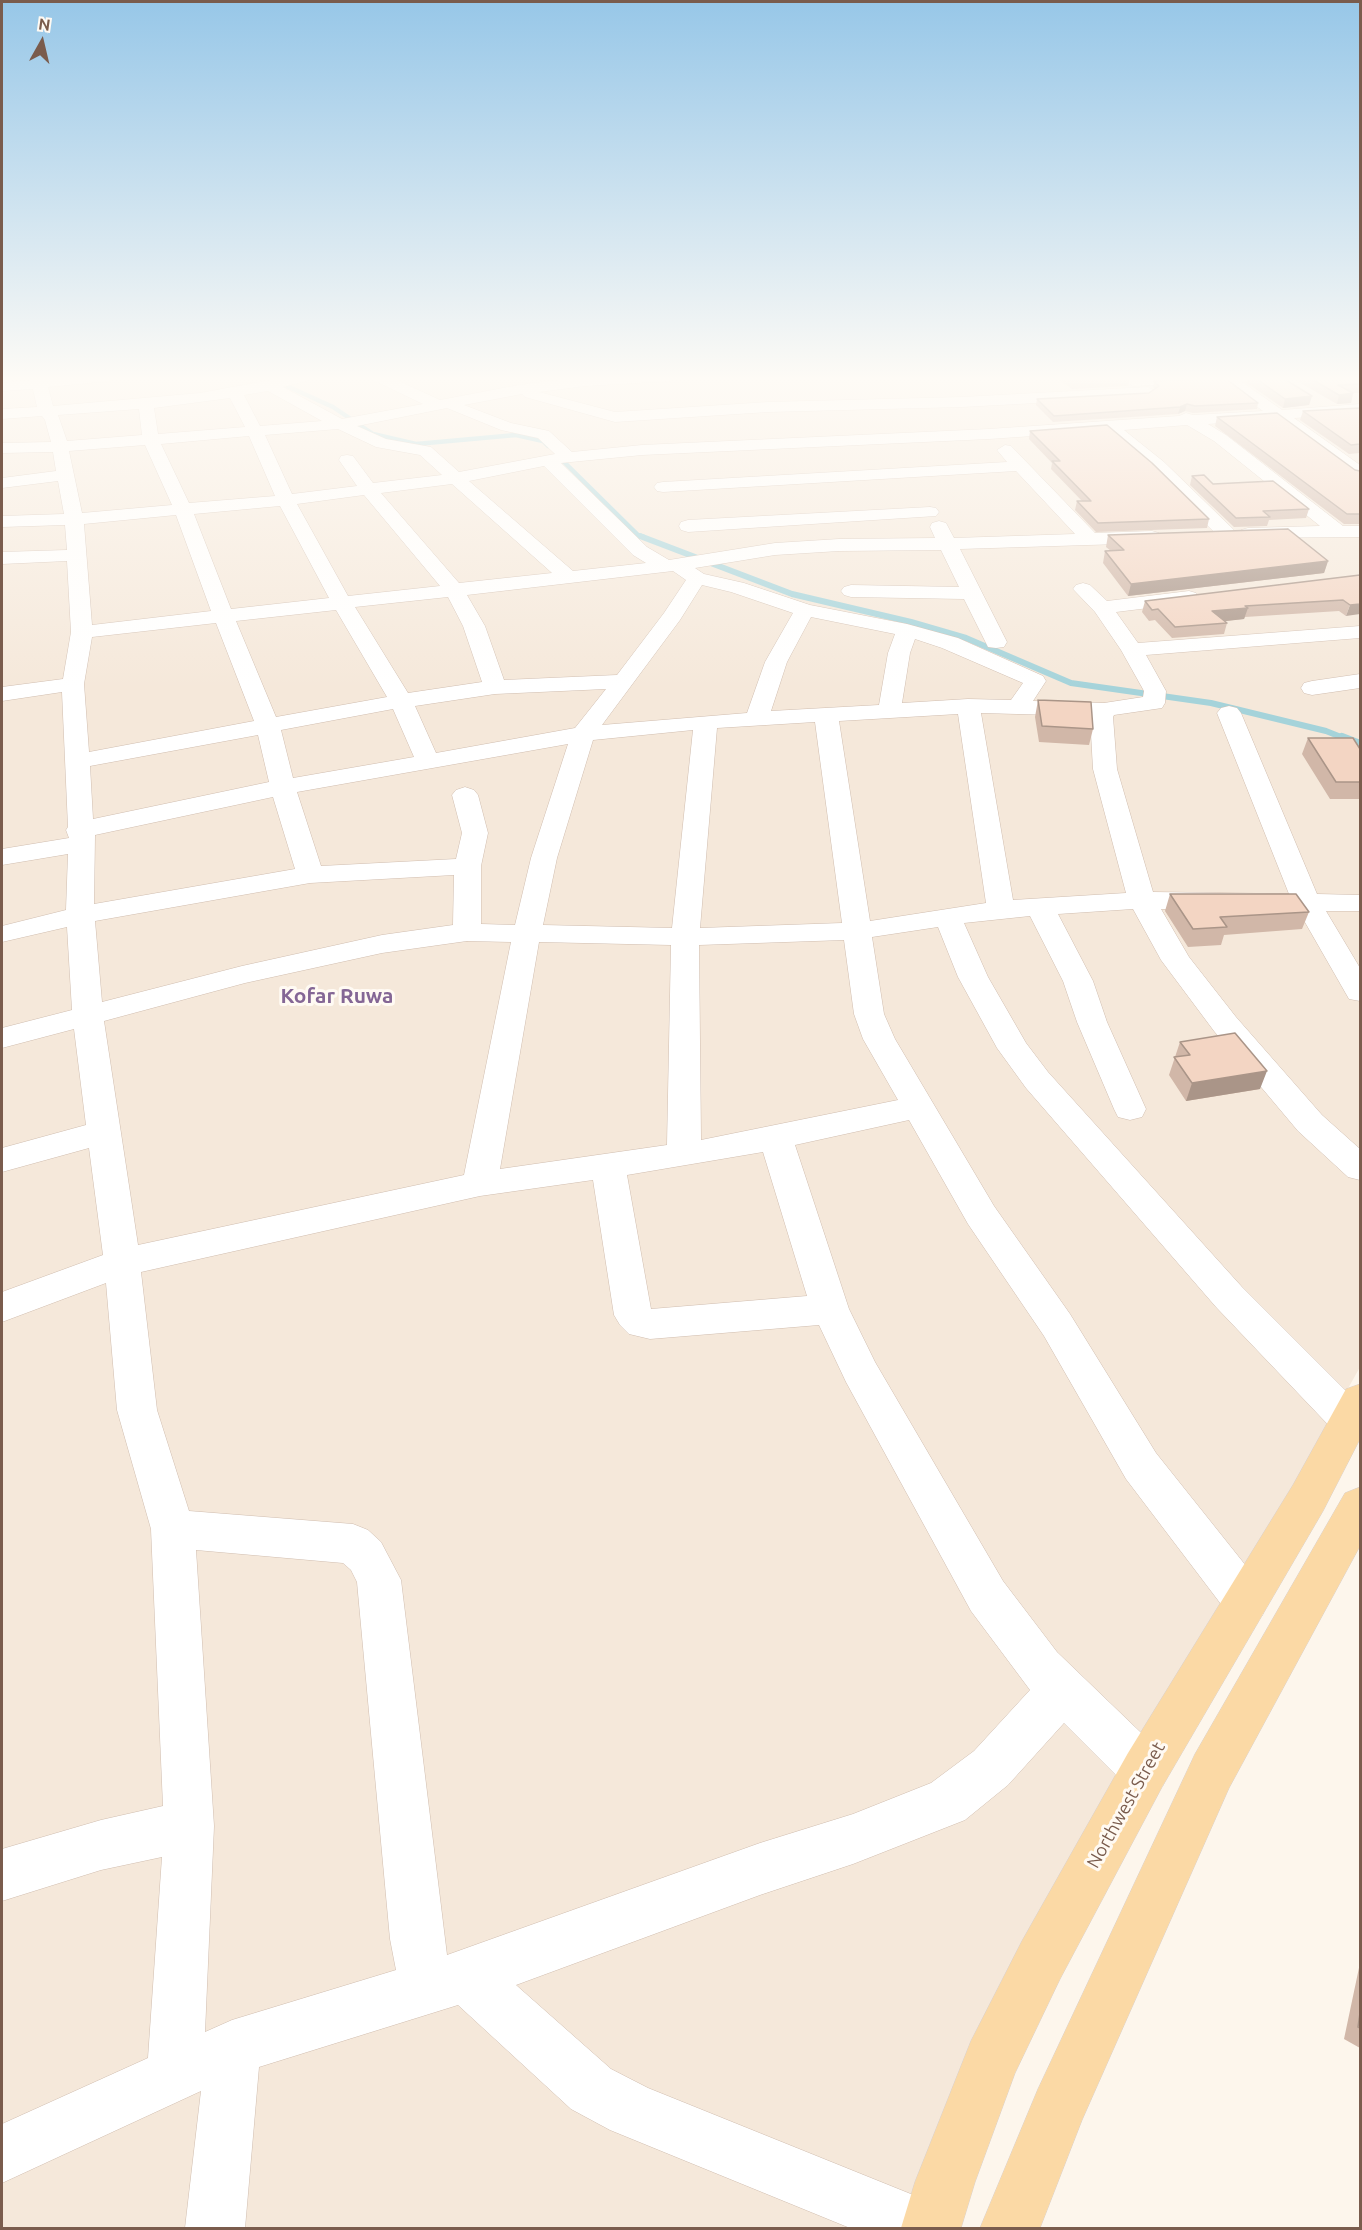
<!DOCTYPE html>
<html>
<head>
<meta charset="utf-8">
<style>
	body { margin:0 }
	#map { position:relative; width:1362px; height:2230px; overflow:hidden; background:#fdf6ec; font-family:Ubuntu,sans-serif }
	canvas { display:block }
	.frame { position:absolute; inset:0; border:3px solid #7a5c4d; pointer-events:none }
	.north { position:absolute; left:12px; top:12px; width:60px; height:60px; -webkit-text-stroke:4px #fffaf3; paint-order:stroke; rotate:8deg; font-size:16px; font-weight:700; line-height:24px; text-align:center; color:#7a5c4d }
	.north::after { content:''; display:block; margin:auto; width:21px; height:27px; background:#7a5c4d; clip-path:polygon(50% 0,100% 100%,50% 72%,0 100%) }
</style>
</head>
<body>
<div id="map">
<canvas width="1362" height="2230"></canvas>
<div class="frame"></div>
<div class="north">N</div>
</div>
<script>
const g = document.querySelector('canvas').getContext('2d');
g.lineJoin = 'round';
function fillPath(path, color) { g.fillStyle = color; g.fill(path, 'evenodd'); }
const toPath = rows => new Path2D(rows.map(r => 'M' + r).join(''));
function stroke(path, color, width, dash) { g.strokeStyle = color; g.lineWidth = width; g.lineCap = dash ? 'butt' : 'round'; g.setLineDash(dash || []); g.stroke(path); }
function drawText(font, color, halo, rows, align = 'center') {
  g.font = font + ' Ubuntu,sans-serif'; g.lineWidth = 6; g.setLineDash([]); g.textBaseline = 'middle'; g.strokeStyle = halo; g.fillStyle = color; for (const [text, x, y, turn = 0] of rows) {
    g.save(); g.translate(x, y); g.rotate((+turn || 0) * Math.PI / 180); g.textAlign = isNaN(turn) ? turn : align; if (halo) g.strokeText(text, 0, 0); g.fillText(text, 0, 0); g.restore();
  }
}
fillPath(toPath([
	[2,377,1360,377,1360,1367,1025,1966,950,2228,2,2228]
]), '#f5e8da');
stroke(toPath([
	[267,377,333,407,373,434,416,444,516,435,543,441,548,446],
	[558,456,638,535,644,537]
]), '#a5d3da', 4.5);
stroke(toPath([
	[640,536,792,594,911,622,966,638,1071,683,1211,703,1326,731,1346,739]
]), '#a5d3da', 6);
stroke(toPath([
	[1342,737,1360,744]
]), '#a5d3da', 8);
const minor = toPath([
	[31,377,116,377,109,381,48,387,53,406,200,393,287,377,311,377,309,380,283,387,342,419,423,404,373,380,371,377,390,377,440,400,519,385,582,377,677,377,670,381,585,386,539,392,615,412,768,402,962,397,1148,387,1156,392,1148,397,962,407,768,412,615,422,525,397,522,394,464,405,511,423,549,431,572,452,642,445,989,429,1179,416,1186,413,1193,415,1263,411,1224,382,1133,386,1125,381,1131,377,1250,377,1248,380,1242,382,1282,410,1360,404,1360,414,1294,418,1360,465,1360,478,1354,477,1275,419,1208,424,1226,435,1343,526,1360,526,1360,537,1241,538,1239,534,1241,530,1248,528,1320,526,1214,441,1187,425,1124,430,1164,462,1234,530,1236,534,1234,538,1220,538,1152,470,1106,431,989,439,642,455,561,463,647,547,669,560,775,543,839,539,935,538,930,527,932,523,939,521,946,523,954,538,1075,534,1016,471,663,492,657,491,654,487,657,483,663,482,1007,462,997,450,1005,445,1011,446,1095,533,1152,531,1159,533,1161,537,1159,541,1152,543,960,549,1007,642,1004,647,996,648,988,647,964,599,851,597,844,595,841,591,844,587,851,585,959,587,941,550,839,551,775,555,695,568,704,574,744,583,810,605,907,624,958,638,1043,676,1046,681,1033,701,1104,703,1143,697,1144,691,1121,650,1095,612,1073,589,1076,585,1083,583,1090,585,1107,601,1189,591,1196,593,1199,597,1196,601,1189,603,1116,612,1138,643,1360,626,1360,638,1146,655,1166,691,1165,703,1162,708,1114,715,1113,717,1117,769,1153,892,1289,894,1217,713,1221,708,1229,706,1237,708,1241,713,1317,894,1360,895,1360,911,1326,911,1360,968,1360,1001,1349,999,1298,910,1161,909,1189,957,1236,1017,1322,1115,1360,1149,1360,1180,1348,1177,1298,1131,1214,1031,1161,960,1133,909,1058,914,1093,981,1107,1022,1146,1109,1142,1117,1130,1120,1118,1117,1114,1109,1077,1022,1063,981,1030,916,964,923,988,977,1026,1043,1048,1072,1242,1287,1360,1405,1360,1434,1350,1438,1336,1433,1216,1307,1026,1088,997,1048,958,977,938,927,872,937,884,1014,895,1039,994,1206,1070,1314,1156,1453,1262,1586,1268,1601,1262,1616,1246,1622,1230,1616,1126,1479,1044,1336,968,1224,909,1120,795,1145,849,1309,875,1362,1003,1581,1057,1652,1162,1753,1170,1770,1162,1787,1145,1795,1128,1787,1064,1723,1008,1785,965,1820,853,1864,760,1895,516,1985,611,2069,648,2088,943,2207,952,2228,850,2228,610,2130,571,2109,458,2005,259,2067,245,2228,185,2228,201,2091,2,2183,2,2124,148,2058,162,1857,101,1870,2,1901,2,1849,101,1820,163,1806,151,1529,117,1410,106,1283,2,1322,2,1292,103,1255,89,1148,2,1172,2,1148,86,1125,74,1029,2,1048,2,1028,72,1010,67,927,2,942,2,926,66,910,68,854,2,865,2,849,69,838,66,830,68,827,62,692,2,701,2,687,63,679,71,632,67,561,2,564,2,552,67,550,65,525,2,527,2,516,64,514,58,481,2,488,2,478,56,471,53,452,2,453,2,443,51,442,45,420,42,416,2,419,2,409,37,407,33,389,2,391,2,383,31,380,31,377],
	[268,391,322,421,260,426,244,395,268,391],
	[230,398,245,427,158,434,154,408,230,398],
	[447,408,501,430,538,438,555,454,459,472,431,447,386,439,357,426,447,408],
	[139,409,142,435,67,441,58,415,139,409],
	[338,429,376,447,420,455,442,475,373,483,353,456,347,455,341,456,339,460,357,486,292,494,265,435,338,429],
	[249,436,275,496,189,503,161,444,249,436],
	[145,445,172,505,82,513,69,451,145,445],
	[544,466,633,555,646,563,573,571,469,481,544,466],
	[452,484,552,573,459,583,381,493,452,484],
	[364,495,440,586,348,596,297,504,364,495],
	[280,506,329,598,231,609,194,514,280,506],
	[176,515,211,611,92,625,84,524,176,515],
	[673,571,686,580,664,613,617,675,504,680,485,626,467,595,673,571],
	[702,585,731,592,793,613,765,662,747,713,602,725,680,620,702,585],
	[448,597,463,626,482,682,408,693,355,607,448,597],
	[336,610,387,697,276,717,236,621,336,610],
	[811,617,895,634,888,653,879,705,771,711,787,662,811,617],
	[216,623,254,721,89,752,84,684,92,637,216,623],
	[915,639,942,648,1023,683,1011,700,968,699,902,703,910,653,915,639],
	[606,689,575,728,436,753,415,706,495,694,606,689],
	[393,709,414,757,293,778,281,730,393,709],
	[981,713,1090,716,1093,769,1126,893,1013,900,981,713],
	[958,714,986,903,870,921,839,721,958,714],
	[815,722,842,923,700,928,717,728,815,722],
	[693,730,672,928,543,925,557,858,593,740,693,730],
	[258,735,269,782,93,819,90,766,258,735],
	[568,744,531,858,515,925,481,924,481,866,488,833,478,795,474,790,465,787,456,790,452,795,462,833,456,859,321,866,297,792,568,744],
	[273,797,295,869,94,904,95,835,273,797],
	[454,875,453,925,382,935,242,966,102,1002,95,921,310,883,454,875],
	[844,940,854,1014,863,1039,898,1100,701,1140,699,945,844,940],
	[467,941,511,942,464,1175,138,1245,104,1021,245,983,382,953,467,941],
	[539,942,671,945,667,1145,500,1169,539,942],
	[763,1152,807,1296,651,1309,627,1175,763,1152],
	[593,1180,614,1315,620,1325,629,1334,650,1339,819,1325,846,1382,971,1611,1030,1690,974,1751,931,1783,853,1814,760,1843,447,1955,401,1580,381,1542,368,1530,353,1524,189,1511,157,1410,141,1272,480,1196,593,1180],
	[196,1550,343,1563,351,1570,357,1582,390,1939,396,1970,232,2020,205,2032,214,1826,196,1550],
	[930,507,936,508,939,512,936,516,688,532,681,530,679,526,681,522,688,520,930,507],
	[1360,674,1360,688,1312,695,1304,693,1301,688,1304,683,1312,681,1360,674]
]);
const major = toPath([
	[1360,1384,1360,1439,1323,1511,1162,1787,1060,1979,1015,2073,975,2182,961,2228,901,2228,915,2182,971,2041,1022,1941,1128,1753,1293,1485,1346,1389,1360,1384],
	[1360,1487,1360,1546,1229,1788,1082,2120,1040,2228,980,2228,1038,2089,1195,1754,1345,1493,1360,1487]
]);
stroke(minor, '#d1beb0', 1);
stroke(major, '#dad1cd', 1);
fillPath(minor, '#fff');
fillPath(major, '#fbd9a5');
fillPath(toPath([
	[1055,377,1130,377,1128,386,1072,389],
	[1248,377,1281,377,1312,396,1309,405,1283,408,1247,383],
	[1290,377,1355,377,1360,378,1360,393,1353,393,1351,403,1337,404],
	[1154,381,1258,403,1257,409,1193,413,1185,411,1178,414,1053,422,1036,405,1037,399,1149,393,1155,389,1153,387],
	[1360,408,1360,453,1349,454,1300,420,1303,411],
	[1217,417,1355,470,1360,471,1360,524,1344,524,1215,426],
	[1030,431,1209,519,1207,528,1096,532,1075,510,1077,501,1082,501,1051,469,1052,463,1029,439],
	[1192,476,1213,484,1309,509,1306,518,1269,520,1267,526,1234,527,1190,485],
	[1108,535,1328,561,1324,573,1128,596,1103,563,1105,551,1111,551,1106,547],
	[1360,575,1346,616,1339,611,1245,617,1244,619,1224,621,1227,623,1224,634,1172,638,1155,620,1149,621,1142,612,1145,601],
	[1038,700,1093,729,1089,745,1039,742,1035,717],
	[1308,738,1360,749,1360,799,1330,799,1302,754],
	[1170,894,1309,912,1302,929,1224,935,1221,945,1188,947,1165,911],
	[1180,1042,1260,1089,1186,1101,1169,1075],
	[1360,1963,1360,2048,1344,2039]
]), '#d1b7a8');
fillPath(toPath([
	[1353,393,1351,403,1337,404,1339,395],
	[1312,396,1309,405,1283,408,1285,399],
	[1187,404,1185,411,1178,414,1180,407],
	[1328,561,1324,573,1128,596,1131,584],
	[1360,604,1360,614,1346,616,1350,605],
	[1248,608,1244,619,1209,623,1212,611],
	[1267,1071,1260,1089,1186,1101,1192,1083]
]), '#aa9588');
const building = toPath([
	[1069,377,1130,377,1074,380,1069,377],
	[1254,377,1281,377,1312,396,1285,399,1254,377],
	[1308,377,1355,377,1360,378,1360,384,1338,385,1353,393,1339,395,1308,377],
	[1225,378,1258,403,1195,406,1187,404,1180,407,1054,416,1037,399,1149,393,1159,386,1154,381,1225,378],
	[1360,408,1360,444,1351,445,1303,411,1360,408],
	[1277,413,1355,470,1360,471,1360,514,1347,514,1217,417,1277,413],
	[1107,425,1152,463,1209,519,1098,523,1077,501,1091,501,1052,461,1060,461,1030,431,1107,425],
	[1204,475,1213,484,1273,481,1309,509,1263,511,1270,517,1236,518,1192,476,1204,475],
	[1288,529,1328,561,1131,584,1105,551,1124,550,1108,535,1288,529],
	[1360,575,1360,604,1350,605,1343,600,1245,606,1248,608,1212,611,1227,623,1175,627,1158,609,1152,610,1145,601,1360,575],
	[1038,700,1091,702,1093,729,1042,726,1038,700],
	[1308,738,1353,738,1360,749,1360,782,1336,782,1308,738],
	[1170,894,1296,894,1309,912,1220,917,1227,927,1193,929,1170,894],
	[1235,1033,1267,1071,1192,1083,1174,1057,1190,1055,1180,1042,1235,1033],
	[1360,2013,1360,2028,1358,2027,1360,2013]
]);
fillPath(building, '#f3d5c3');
stroke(building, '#aa9588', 1.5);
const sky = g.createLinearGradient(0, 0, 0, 689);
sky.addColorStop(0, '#97c7e8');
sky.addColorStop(0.55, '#fefbf6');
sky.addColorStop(1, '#fefbf600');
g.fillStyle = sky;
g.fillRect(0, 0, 1362, 689);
drawText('18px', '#7a5c4d', '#fffaf3', [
	["Northwest Street",1126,1805,-61]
]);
drawText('bold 21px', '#846695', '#fffaf3', [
	["Kofar Ruwa",337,996]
]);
</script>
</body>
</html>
